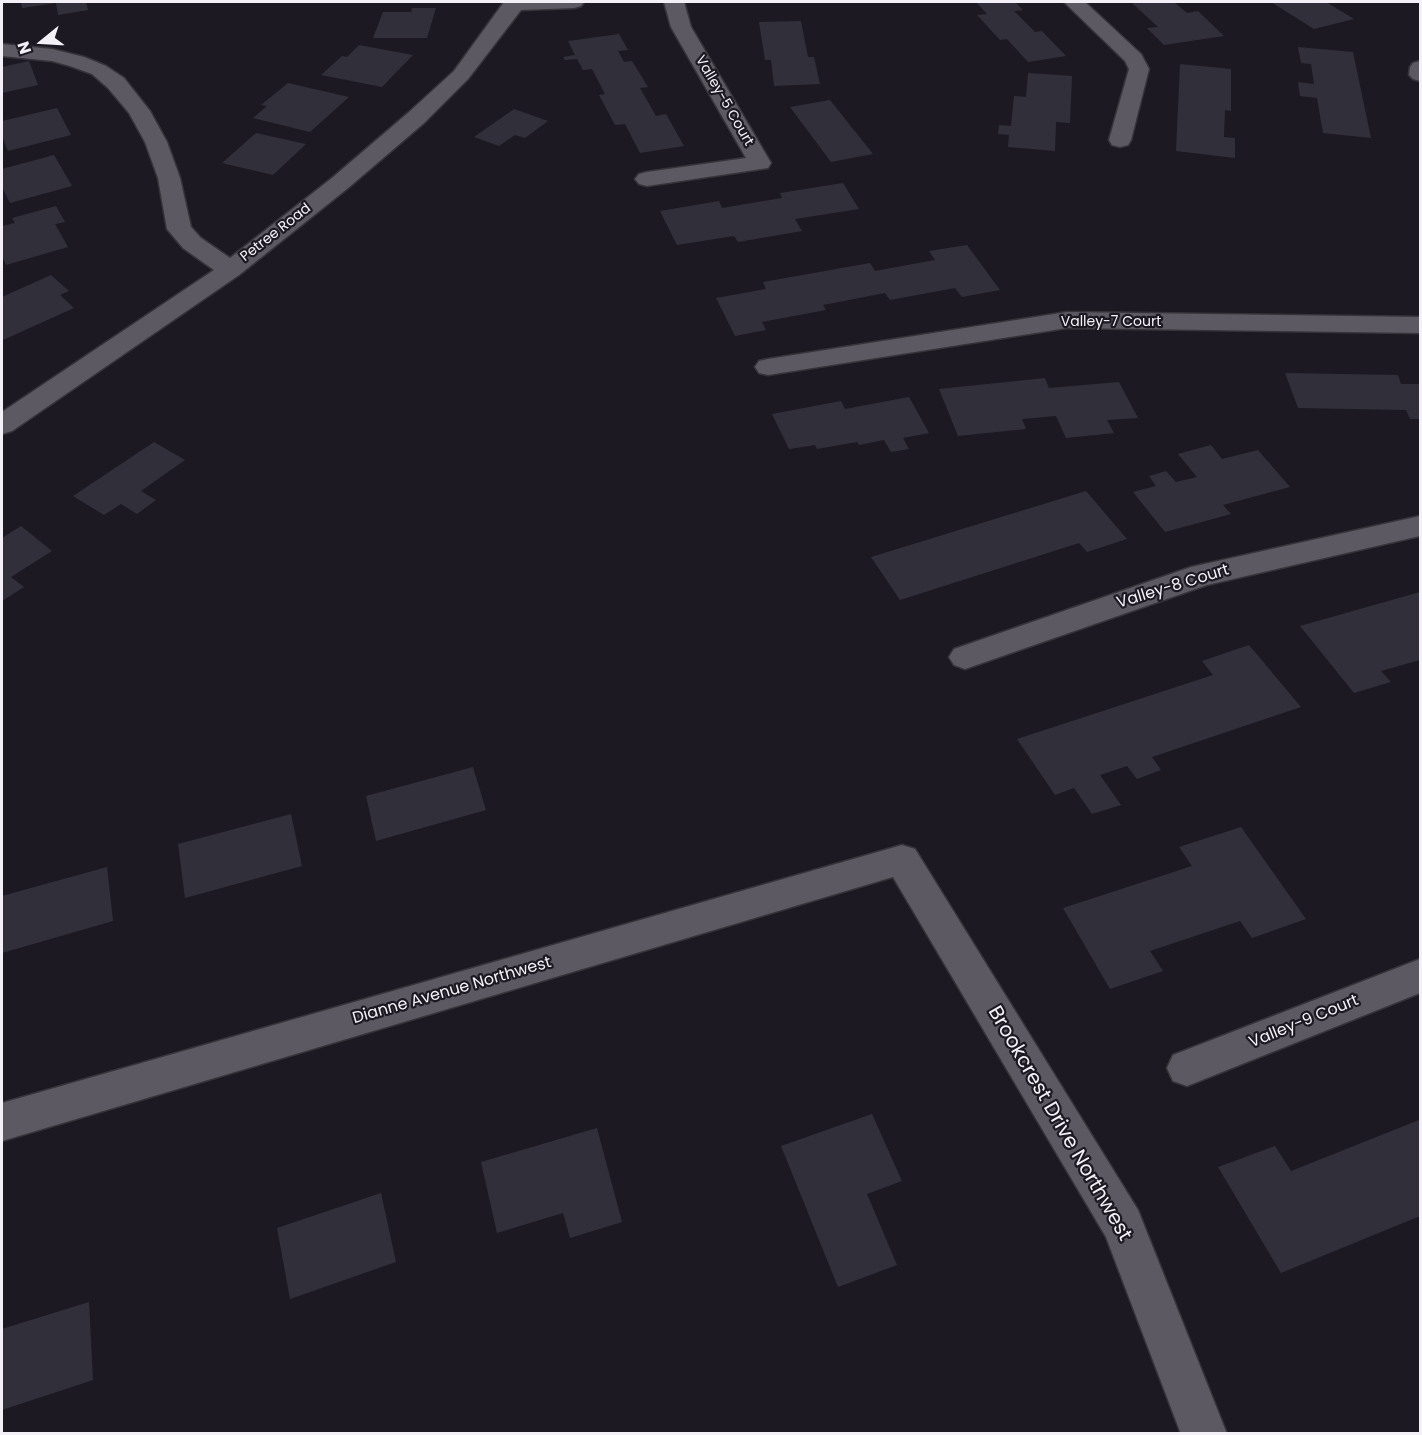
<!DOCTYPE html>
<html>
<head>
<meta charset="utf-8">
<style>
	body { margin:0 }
	#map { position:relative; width:1422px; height:1435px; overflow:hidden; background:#1d1922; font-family:Poppins,sans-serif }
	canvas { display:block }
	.frame { position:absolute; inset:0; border:3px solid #f3f1f7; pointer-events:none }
	.north { position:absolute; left:12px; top:12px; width:60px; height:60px; -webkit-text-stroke:4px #1d1922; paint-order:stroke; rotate:252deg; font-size:16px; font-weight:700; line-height:24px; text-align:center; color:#f3f1f7 }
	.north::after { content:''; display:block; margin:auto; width:21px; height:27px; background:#f3f1f7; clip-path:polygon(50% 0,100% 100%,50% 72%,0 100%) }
</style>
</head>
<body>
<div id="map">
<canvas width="1422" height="1435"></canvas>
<div class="frame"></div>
<div class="north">N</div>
</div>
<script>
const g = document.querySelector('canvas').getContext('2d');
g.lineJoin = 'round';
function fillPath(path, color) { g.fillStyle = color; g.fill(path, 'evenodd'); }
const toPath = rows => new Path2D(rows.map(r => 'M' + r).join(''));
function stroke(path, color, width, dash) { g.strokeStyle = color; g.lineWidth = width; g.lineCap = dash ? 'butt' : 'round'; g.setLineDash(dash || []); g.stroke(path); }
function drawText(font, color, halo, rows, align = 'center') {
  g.font = font + ' Poppins,sans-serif'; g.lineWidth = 4.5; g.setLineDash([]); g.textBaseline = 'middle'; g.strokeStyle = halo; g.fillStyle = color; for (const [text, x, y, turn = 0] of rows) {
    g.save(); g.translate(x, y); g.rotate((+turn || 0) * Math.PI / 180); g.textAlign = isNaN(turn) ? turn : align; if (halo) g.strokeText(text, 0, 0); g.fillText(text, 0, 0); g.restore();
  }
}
fillPath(toPath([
	[21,2,86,2,88,10,58,15,56,3,22,8],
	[976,2,1015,2,1023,10,1014,11,1035,32,1042,31,1066,56,1028,62,1007,39,1000,40,977,15,987,14],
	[1131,2,1174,2,1187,13,1198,11,1224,36,1164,45,1147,28,1158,27],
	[1271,2,1326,2,1354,19,1314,29],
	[412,8,436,8,427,38,373,38,383,12,411,12],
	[801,21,808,57,814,57,820,84,774,86,771,60,765,60,759,22],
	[619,34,628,50,618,51,624,62,632,61,648,87,640,88,656,116,666,114,684,146,640,153,625,124,615,125,599,95,605,94,592,69,583,70,577,59,565,60,563,57,575,55,568,41],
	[359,45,413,55,382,87,321,75,342,56,347,57],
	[1298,47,1353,52,1371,138,1323,133,1317,98,1300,96,1298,82,1314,84,1311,64,1301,63],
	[29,61,38,85,2,93,2,67],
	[1180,64,1231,69,1231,111,1225,110,1224,137,1235,138,1235,158,1176,151],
	[1028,73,1072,76,1070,123,1056,122,1055,151,1008,147,1009,135,998,134,999,125,1011,126,1014,96,1026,97],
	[288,83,349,97,310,132,253,118,267,106,261,105],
	[830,100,873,154,831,162,790,107],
	[57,108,71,135,8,151,2,136,2,121],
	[514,109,548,121,525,138,515,135,499,146,474,137],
	[256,133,306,144,273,175,222,163],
	[54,155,72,186,10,203,2,187,2,169],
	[843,183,859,209,795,219,802,231,738,242,734,236,677,245,660,211,719,201,722,208,782,198,780,193],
	[56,206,65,222,55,224,68,247,6,265,2,256,2,226,15,223,12,218],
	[967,245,1000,290,962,297,955,288,890,300,885,293,823,305,826,310,762,322,766,330,735,336,716,298,766,289,763,282,870,263,875,271,935,260,929,251],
	[51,275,69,291,60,295,74,308,3,340,2,297],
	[1285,373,1398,375,1401,384,1420,384,1420,419,1410,419,1406,410,1298,408],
	[1045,378,1049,388,1119,382,1138,418,1107,420,1114,433,1066,438,1056,416,1022,419,1026,429,958,436,939,389],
	[909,397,929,433,903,438,909,449,891,452,884,440,859,445,857,442,817,449,815,445,789,449,772,414,841,401,845,409],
	[154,442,185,460,141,491,156,500,137,514,121,504,104,515,73,496],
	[1211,445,1222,459,1258,450,1290,487,1223,505,1231,514,1165,532,1133,492,1156,486,1149,476,1166,471,1176,482,1197,477,1178,454],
	[1086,491,1127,539,1087,552,1079,543,900,600,871,557],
	[21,526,52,551,11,577,24,587,2,601,2,538],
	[1420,592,1420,660,1381,671,1391,682,1354,693,1300,626],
	[1249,645,1301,707,1152,757,1161,770,1137,779,1127,766,1100,775,1121,805,1092,814,1074,788,1055,795,1017,739,1213,675,1202,661],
	[473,767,486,810,376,841,366,796],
	[291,814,302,866,185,898,178,844],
	[1241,827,1306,919,1252,938,1240,921,1150,951,1163,971,1110,989,1063,908,1192,866,1179,847],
	[107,867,113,921,2,953,2,896],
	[872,1114,902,1181,867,1194,897,1265,838,1287,781,1146],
	[1419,1120,1420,1216,1281,1273,1218,1167,1275,1146,1291,1171],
	[597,1128,622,1222,570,1238,563,1213,497,1233,481,1162],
	[381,1193,396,1262,290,1299,277,1228],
	[89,1302,93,1380,2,1410,2,1329]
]), '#31303a');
const minor = toPath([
	[504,2,584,2,581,6,574,8,521,10,468,79,424,123,348,188,239,275,12,431,2,434,2,412,214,270,183,248,167,229,158,178,145,142,129,113,108,88,92,74,70,66,52,61,2,56,2,44,52,49,84,57,106,66,124,78,150,111,167,142,180,178,191,227,201,238,230,258,332,178,408,113,454,71,504,2],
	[664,2,684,2,691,27,771,163,768,168,647,186,639,184,635,179,639,174,647,172,746,158,671,27,664,2],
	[1064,2,1085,2,1141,54,1149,69,1131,140,1128,145,1120,147,1112,145,1109,140,1129,69,1125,61,1064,2],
	[1420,61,1420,81,1413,79,1409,75,1410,67,1413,63,1420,61],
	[1067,312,1420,317,1420,333,1067,328,768,375,759,373,755,367,759,361,768,359,1067,312],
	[1420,516,1420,536,1207,585,965,669,954,665,949,657,954,649,1191,567,1420,516],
	[902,845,915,849,1138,1210,1227,1434,1181,1434,1106,1237,893,877,2,1141,2,1103,902,845],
	[1420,959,1420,993,1187,1086,1173,1081,1167,1068,1173,1055,1420,959]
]);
stroke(minor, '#36343a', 3);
fillPath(minor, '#5d5963');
drawText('14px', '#f3f1f7', '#1d1922', [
	["Valley-5 Court",724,101,60],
	["Petree Road",276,233,-38],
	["Valley-7 Court",1111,322]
]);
drawText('16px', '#f3f1f7', '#1d1922', [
	["Valley-8 Court",1173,587,-17],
	["Dianne Avenue Northwest",452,991,-16],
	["Valley-9 Court",1304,1022,-22]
]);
drawText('20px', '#f3f1f7', '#1d1922', [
	["Brookcrest Drive Northwest",1059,1124,60]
]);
</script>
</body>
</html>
